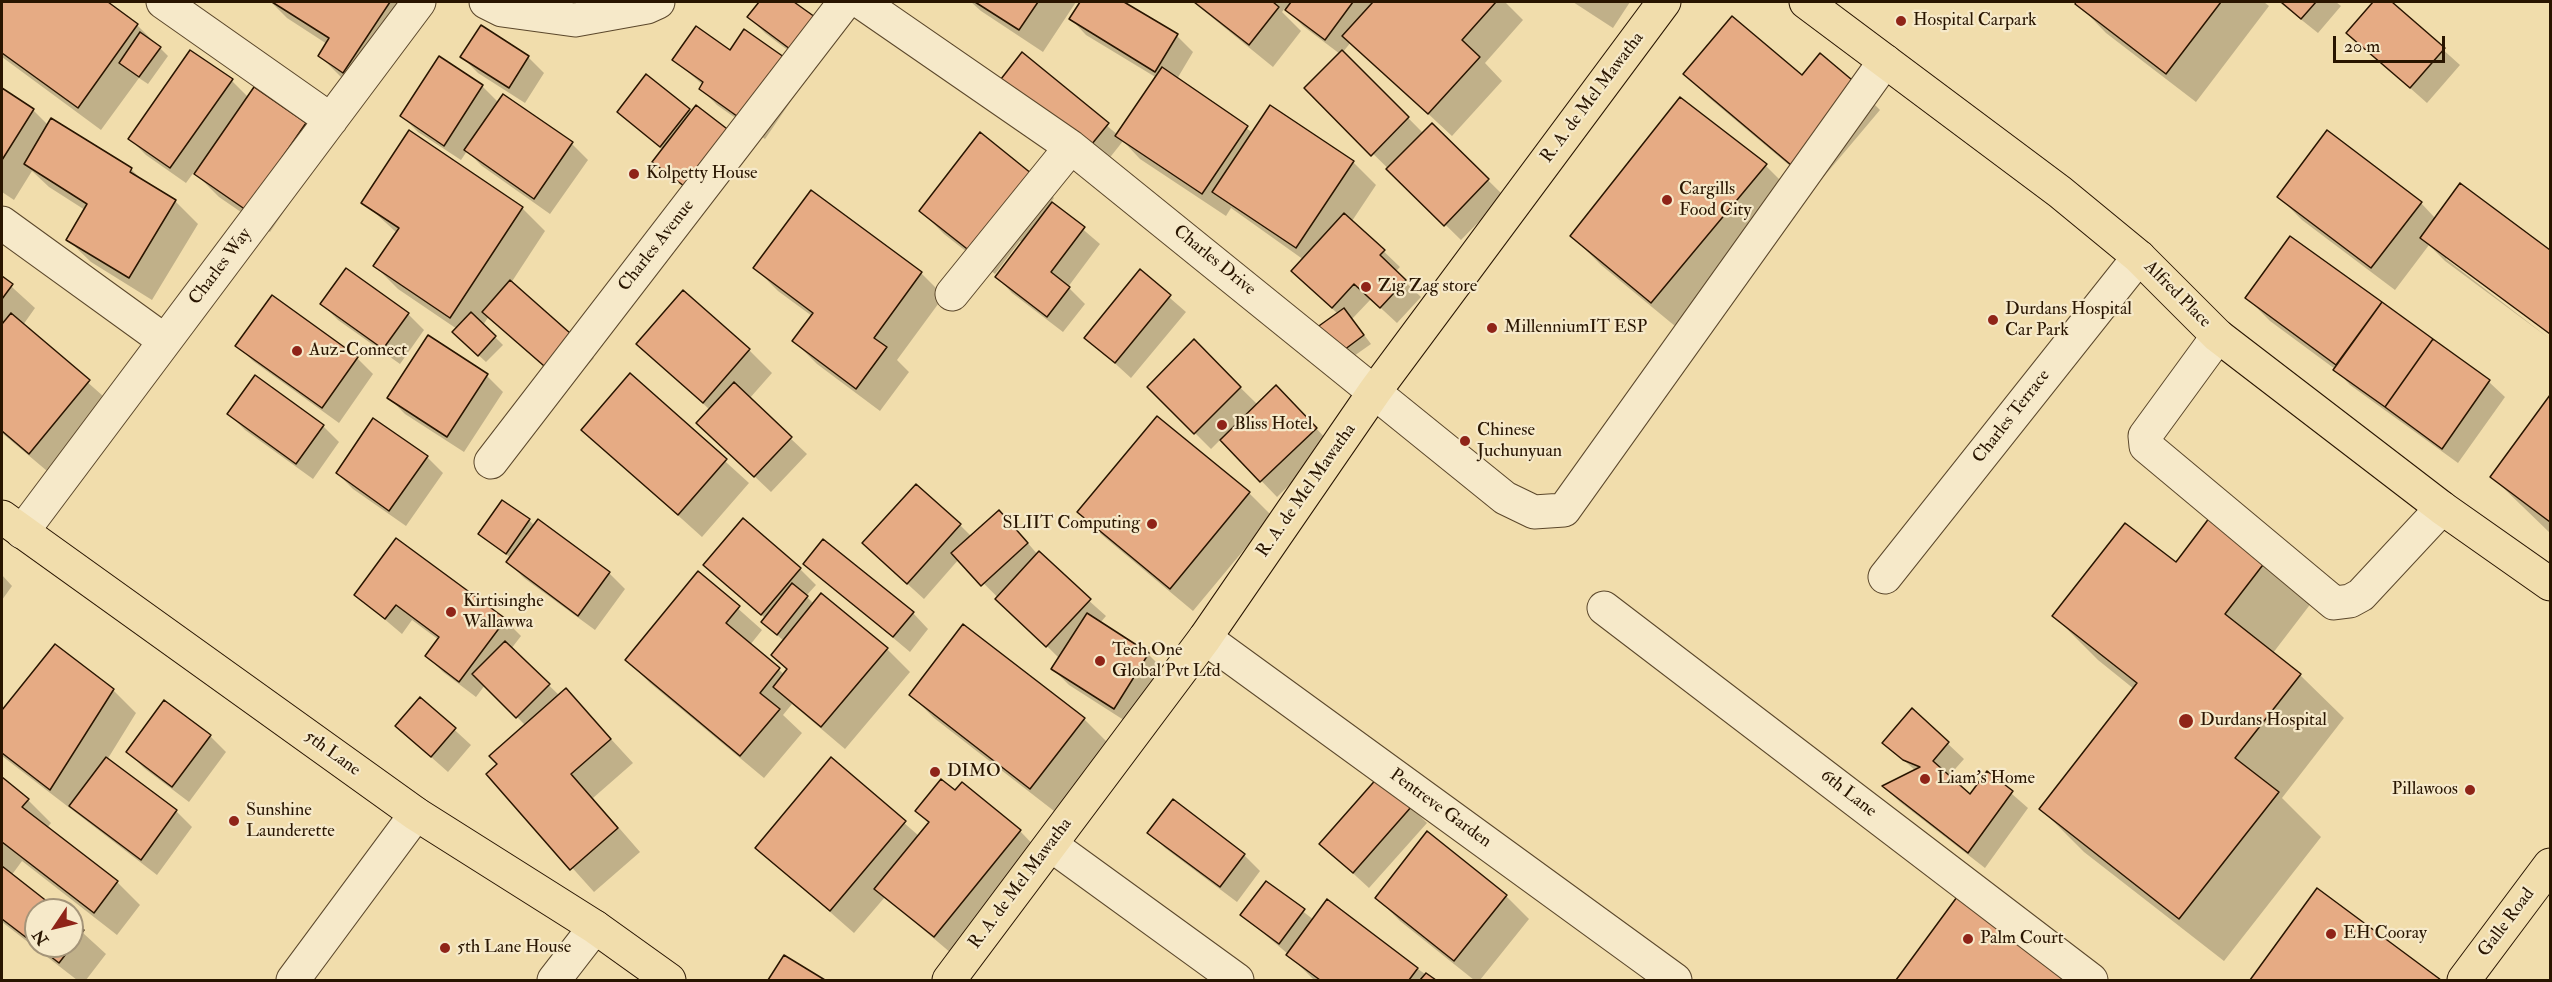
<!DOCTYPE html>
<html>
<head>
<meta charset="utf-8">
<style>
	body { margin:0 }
	#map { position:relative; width:2552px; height:982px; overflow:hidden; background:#f1ddac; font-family:"IM FELL Double Pica",serif }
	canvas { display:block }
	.frame { position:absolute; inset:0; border:3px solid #291500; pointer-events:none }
	.north { position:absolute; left:24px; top:898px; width:60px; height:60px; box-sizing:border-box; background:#f6e9c9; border:2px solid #a49479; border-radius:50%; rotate:235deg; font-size:16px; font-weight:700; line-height:24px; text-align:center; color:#291500 }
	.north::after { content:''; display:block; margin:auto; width:21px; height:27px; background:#8f2418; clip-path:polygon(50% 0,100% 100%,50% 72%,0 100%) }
	.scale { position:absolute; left:2333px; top:36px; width:112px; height:27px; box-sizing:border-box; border:3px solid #291500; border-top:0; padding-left:8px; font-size:18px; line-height:21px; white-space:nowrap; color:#291500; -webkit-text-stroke:4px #f6e9c9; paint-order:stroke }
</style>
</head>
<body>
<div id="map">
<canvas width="2552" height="982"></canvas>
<div class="frame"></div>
<div class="north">N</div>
<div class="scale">20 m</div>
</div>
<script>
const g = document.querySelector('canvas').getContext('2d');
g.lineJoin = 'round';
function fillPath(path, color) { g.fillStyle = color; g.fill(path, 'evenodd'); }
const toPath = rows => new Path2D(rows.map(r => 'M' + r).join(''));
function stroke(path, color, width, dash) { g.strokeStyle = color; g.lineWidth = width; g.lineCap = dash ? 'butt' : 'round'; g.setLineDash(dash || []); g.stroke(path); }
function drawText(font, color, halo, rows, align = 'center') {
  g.font = font + ' "IM FELL Double Pica",serif'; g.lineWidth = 4.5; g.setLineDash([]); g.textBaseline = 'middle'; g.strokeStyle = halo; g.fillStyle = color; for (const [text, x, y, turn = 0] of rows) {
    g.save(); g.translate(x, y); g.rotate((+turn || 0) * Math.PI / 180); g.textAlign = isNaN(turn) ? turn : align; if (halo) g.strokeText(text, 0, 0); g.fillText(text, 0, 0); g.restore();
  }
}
fillPath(toPath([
	[2,2,105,2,137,25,168,56,148,84,139,78,101,130,2,57],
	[271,2,398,2,416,20,343,79,320,56,327,44,287,18],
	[761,2,792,2,837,39,814,70,765,33,749,17],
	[971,2,1076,2,1043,52,981,11],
	[1081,2,1121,2,1177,36,1193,52,1177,79,1253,133,1353,162,1376,185,1352,221,1400,267,1395,272,1421,297,1397,323,1371,299,1352,319,1371,344,1344,363,1338,314,1309,287,1304,260,1231,208,1226,216,1140,159,1123,141,1104,165,1022,55,1118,135,1157,78,1086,35,1071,19],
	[1193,2,1505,2,1523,20,1485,63,1502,81,1452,136,1351,42,1343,52,1423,133,1432,125,1504,196,1461,240,1306,88,1340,54,1303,26,1285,8,1282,12,1301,31,1273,67],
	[1573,2,1630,2,1613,28],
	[2078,2,2264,2,2269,6,2196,102,2106,33,2077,3],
	[2279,2,2336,2,2341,6,2318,33],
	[2375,2,2390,2,2460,65,2427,103,2348,33],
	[730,52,806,79,765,139,717,105,701,89,703,85,674,60],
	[462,57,528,57,544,73,525,103,478,73],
	[1685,74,1802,77,1857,87,1880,110,1815,187,1708,97],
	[232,81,248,97,305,124,328,147,270,232,219,197,194,172,186,183,146,155,130,139],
	[482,86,499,103,504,96,572,144,588,160,550,214,482,166,467,151,461,160,418,132,402,116],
	[2,89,33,110,49,126,131,169,145,183,175,201,198,224,152,300,91,262,67,239,85,210,49,187,32,171,14,200,2,192],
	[1680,99,1766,166,1795,195,1681,331,1601,265,1572,236],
	[689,110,750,152,708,207,654,162,663,150,619,112],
	[1031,175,1054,198,1051,202,1100,244,1068,287,1085,304,1063,332,1012,293,997,277,1023,243,1020,241,995,274,944,234,921,211],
	[2460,185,2550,252,2550,332,2446,255,2446,259,2550,339,2445,261,2429,245,2395,290,2302,220,2279,197,2421,203,2436,219],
	[363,202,522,208,545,231,511,283,594,358,568,387,489,316,483,325,503,345,486,362,462,340,457,329,398,289,375,266,397,233],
	[2291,238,2489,382,2505,397,2458,463,2350,385,2335,369,2270,321,2247,298],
	[755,268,921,273,944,296,897,360,909,372,880,411,817,364,794,341,812,316,778,291],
	[1140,272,1186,312,1131,378,1086,337],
	[2,278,35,308,23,325,112,404,53,476,2,433],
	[322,304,408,314,424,330,400,364,338,320],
	[1194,342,1258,405,1292,403,1331,444,1277,497,1221,439,1211,449,1149,387],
	[638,344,749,350,772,373,749,399,807,454,771,492,714,438,710,410],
	[237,345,357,358,373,374,339,423,253,361],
	[630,375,749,483,702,537,583,430],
	[487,376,503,392,464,452,405,414,389,398],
	[2550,398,2550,533,2492,477],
	[229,414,323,426,339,442,313,479,245,430],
	[427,457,443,473,406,526,353,489,337,473],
	[1249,493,1272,516,1193,611,1102,535,1079,512],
	[2213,515,2312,602,2273,653,2300,675,2344,718,2282,798,2321,837,2224,961,2084,852,2041,809,2134,689,2098,660,2054,616,2176,564],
	[529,520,535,526,538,521,609,573,625,589,595,630,524,578,508,562,511,558,480,534],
	[960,525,972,537,1015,528,1038,555,1106,616,1100,623,1148,654,1164,670,1130,724,1069,685,1053,669,1060,659,959,559,924,599,880,559],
	[397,540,505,620,521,636,511,649,560,696,566,690,633,763,593,798,640,852,594,892,488,774,499,765,526,726,485,685,476,697,443,672,427,656,439,640,412,620,402,634,356,595],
	[805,564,913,613,928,629,910,652],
	[705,565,800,569,816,585,806,596,814,604,821,595,887,649,910,672,845,749,792,704,783,715,802,733,764,778,650,683,627,660,698,573,762,630,750,645,785,675,788,671,773,655,784,641,771,630,766,619],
	[2,575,12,586,2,600],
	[55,646,113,690,136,713,107,760,176,811,192,827,157,875,2,756,2,712],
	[911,695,1084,719,1107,742,1054,811,934,718],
	[421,699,471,745,448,772,413,741],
	[1912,710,1964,759,1948,777,1970,796,1988,773,2028,808,1985,868,1900,802,1884,787,1916,771,1884,743],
	[210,736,226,752,189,802,144,768,128,752],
	[831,759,919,836,929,824,917,811,1020,831,1043,855,958,959,885,897,854,933,757,848],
	[2,779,28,800,51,823,47,828,117,882,140,905,117,935,22,861,11,876,56,910,36,910,36,946,72,946,72,923,106,954,86,980,77,980,2,922],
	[1411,807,1427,823,1369,888,1321,844],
	[1149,832,1244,855,1260,871,1237,902,1165,848],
	[1266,883,1314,920,1327,902,1433,980,1314,980,1288,954,1242,915],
	[2318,890,2439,980,2252,980],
	[1506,896,1529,919,1480,980,1474,980,1400,921,1377,898],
	[1957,899,2062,980,1898,980],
	[784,957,822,980,770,980]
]), '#0003');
const building = toPath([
	[2,2,108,2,138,24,78,108,2,53,2,2],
	[272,2,390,2,343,73,318,56,329,38,272,2],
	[759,2,794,2,822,22,798,55,747,17,759,2],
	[975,2,1038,2,1019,30,975,2],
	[1080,2,1124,2,1178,34,1155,72,1069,19,1080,2],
	[1194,2,1273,2,1279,7,1249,45,1194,2],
	[1291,2,1353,2,1325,40,1285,10,1291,2],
	[1373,2,1496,2,1462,40,1480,57,1428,114,1342,36,1373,2],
	[2076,2,2221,2,2166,74,2075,4,2076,2],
	[2281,2,2316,2,2301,19,2281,2],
	[2373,2,2392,2,2445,48,2410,88,2346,33,2373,2],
	[1732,16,1802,75,1820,53,1858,85,1791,165,1683,74,1732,16],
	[481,25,529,56,509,88,460,57,481,25],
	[696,26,730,50,744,29,791,62,748,124,699,89,703,82,672,60,696,26],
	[140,32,161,47,139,77,119,63,140,32],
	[190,50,233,79,170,168,128,139,190,50],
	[1342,50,1409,117,1371,156,1304,88,1342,50],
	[1022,52,1109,123,1087,150,1001,79,1022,52],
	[439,56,483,85,444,146,400,116,439,56],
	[1162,67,1248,126,1202,194,1115,136,1162,67],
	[646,74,690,109,660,147,617,112,646,74],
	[254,87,306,123,246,210,194,174,254,87],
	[2,88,34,109,2,160,2,88],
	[503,94,573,142,534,199,464,150,503,94],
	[1680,97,1767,164,1651,303,1570,236,1680,97],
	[696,105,735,135,692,192,652,162,696,105],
	[1270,105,1354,161,1296,248,1212,192,1270,105],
	[51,118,132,168,130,172,176,200,129,278,66,240,87,204,24,164,51,118],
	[1432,123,1489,179,1444,226,1386,169,1432,123],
	[409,130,523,207,450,318,373,266,399,228,361,203,409,130],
	[2327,130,2422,202,2371,268,2277,197,2327,130],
	[980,132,1032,174,971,252,919,211,980,132],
	[2460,183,2550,250,2550,334,2420,238,2460,183],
	[811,190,922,272,874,338,887,347,856,389,792,341,813,313,753,268,811,190],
	[1052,202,1085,227,1051,272,1070,287,1047,317,995,277,1052,202],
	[1344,213,1385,250,1380,255,1406,280,1380,308,1354,284,1332,308,1291,271,1344,213],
	[2290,236,2382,302,2336,365,2245,298,2290,236],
	[346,268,409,313,383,349,320,304,346,268],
	[1140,269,1171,295,1115,363,1084,338,1140,269],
	[2,276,13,284,2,299,2,276],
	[510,280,579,341,551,372,482,312,510,280],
	[683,290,750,349,703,403,636,344,683,290],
	[272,295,358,357,322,408,235,346,272,295],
	[2382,302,2433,339,2385,407,2333,370,2382,302],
	[1344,308,1364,335,1336,356,1316,328,1344,308],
	[471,312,496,336,478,356,452,332,471,312],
	[11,313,90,380,29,454,2,431,2,324,11,313],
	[428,335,488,374,447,437,387,398,428,335],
	[1194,339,1241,387,1194,434,1147,387,1194,339],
	[2433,339,2490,380,2442,449,2385,407,2433,339],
	[630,373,727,459,678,515,581,430,630,373],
	[255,375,324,425,296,464,227,414,255,375],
	[734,382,792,437,754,477,696,423,734,382],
	[1276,385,1317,428,1260,482,1220,440,1276,385],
	[2550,395,2550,522,2490,477,2550,395],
	[1157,416,1250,492,1170,589,1077,512,1157,416],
	[373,418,428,456,389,511,336,473,373,418],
	[916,484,961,524,907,584,862,543,916,484],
	[502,500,530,519,506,554,478,534,502,500],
	[999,510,1028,543,981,586,951,553,999,510],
	[2213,513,2269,557,2225,614,2301,674,2235,758,2279,792,2179,919,2039,809,2137,683,2052,616,2125,523,2176,562,2213,513],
	[743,518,801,568,761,615,703,565,743,518],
	[538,519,610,572,578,616,506,562,538,519],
	[396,538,506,619,459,682,425,656,439,637,396,605,385,619,354,595,396,538],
	[823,539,914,612,893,637,803,564,823,539],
	[1039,551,1091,599,1046,647,995,599,1039,551],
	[698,571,740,606,726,623,780,668,760,693,780,709,740,756,625,660,698,571],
	[792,583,808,596,777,635,761,622,792,583],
	[821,593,888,648,821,727,773,687,787,669,771,655,821,593],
	[1087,613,1149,653,1114,709,1051,669,1087,613],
	[963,624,1085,718,1030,789,909,695,963,624],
	[505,641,550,684,516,718,472,674,505,641],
	[55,644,114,689,50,790,2,753,2,710,55,644],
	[566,688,611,739,571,774,618,828,570,870,486,774,497,764,489,756,566,688],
	[420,697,456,728,431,757,395,726,420,697],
	[164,700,211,735,172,787,126,752,164,700],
	[1912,708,1949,742,1933,761,1970,794,1987,771,2013,791,1968,853,1882,786,1920,767,1903,760,1882,743,1912,708],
	[106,757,177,810,141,860,69,806,106,757],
	[831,757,906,821,830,911,755,848,831,757],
	[1379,776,1412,806,1353,873,1319,844,1379,776],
	[2,777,29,799,22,807,118,881,94,913,2,842,2,777],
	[941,779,955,790,962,782,1021,830,934,937,874,889,929,822,915,811,941,779],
	[1173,799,1245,854,1220,887,1147,833,1173,799],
	[1427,831,1507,895,1454,961,1375,898,1427,831],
	[2,866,58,910,36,910,36,945,2,919,2,866],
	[1266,881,1305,909,1279,944,1240,915,1266,881],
	[2317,888,2441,980,2250,980,2317,888],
	[1957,897,2064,980,1896,980,1957,897],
	[1327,899,1418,968,1409,980,1320,980,1286,955,1327,899],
	[72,921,84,930,72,946,72,921],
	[37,946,72,946,59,963,37,946],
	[784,955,825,980,768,980,784,955],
	[1426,973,1436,980,1420,980,1426,973]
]);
fillPath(building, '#e6ab84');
stroke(building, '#291500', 1.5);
const minor = toPath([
	[163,2,331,120],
	[486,2,502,10,575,20,647,7,658,2],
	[861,2,1071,147,1505,498,1534,512,1564,510,1885,61],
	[2,223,165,341],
	[952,294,1071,147],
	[2218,336,2145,436,2146,446,2334,603,2350,601,2361,595,2442,508],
	[491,462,845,2],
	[22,532,419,2],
	[1885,577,2139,257],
	[1604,608,2091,980],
	[1205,638,1675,980],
	[1051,845,1237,980],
	[293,980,416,814],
	[554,980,595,927]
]);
const major = toPath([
	[1806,2,2060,192,2139,257,2218,336,2442,508,2550,584],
	[2,517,416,814,595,927,669,980]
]);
const highway = toPath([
	[949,980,1205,638,1375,391,1664,2],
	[2464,980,2550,865]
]);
stroke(minor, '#5b472b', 35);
stroke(major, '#291500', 35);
stroke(highway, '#291500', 35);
stroke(minor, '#f6e9c9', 33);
stroke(major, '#f1ddac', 33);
stroke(highway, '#f1ddac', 33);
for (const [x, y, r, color] of [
	[1901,21,6,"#8f2418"],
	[634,174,6,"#8f2418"],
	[1667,200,6,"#8f2418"],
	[1366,287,6,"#8f2418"],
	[1993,320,6,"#8f2418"],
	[1492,328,6,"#8f2418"],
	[297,351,6,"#8f2418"],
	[1222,425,6,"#8f2418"],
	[1465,441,6,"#8f2418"],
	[1152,524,6,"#8f2418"],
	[451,612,6,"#8f2418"],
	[1100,661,6,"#8f2418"],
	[2186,721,8,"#8f2418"],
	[935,772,6,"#8f2418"],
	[1925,779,6,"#8f2418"],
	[2470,790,6,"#8f2418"],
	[234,821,6,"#8f2418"],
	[2331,934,6,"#8f2418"],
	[1968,939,6,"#8f2418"],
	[445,948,6,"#8f2418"]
]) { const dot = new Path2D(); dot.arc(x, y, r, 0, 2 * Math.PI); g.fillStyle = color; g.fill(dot); stroke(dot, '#f6e9c9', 2); }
drawText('18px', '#291500', '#f6e9c9', [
	["Hospital Carpark",1913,21],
	["Kolpetty House",646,174],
	["Cargills",1679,190],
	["Food City",1679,211],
	["Zig Zag store",1378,287],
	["Durdans Hospital",2005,310],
	["Car Park",2005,331],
	["MillenniumIT ESP",1504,328],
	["Auz-Connect",309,351],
	["Bliss Hotel",1234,425],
	["Chinese",1477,431],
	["Juchunyuan",1477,452],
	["SLIIT Computing",1140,524,"right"],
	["Kirtisinghe",463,602],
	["Wallawwa",463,623],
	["Tech One",1112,651],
	["Global Pvt Ltd",1112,672],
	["Durdans Hospital",2200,721],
	["DIMO",947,772],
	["Liam's Home",1937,779],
	["Pillawoos",2458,790,"right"],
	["Sunshine",246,811],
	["Launderette",246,832],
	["EH Cooray",2343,934],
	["Palm Court",1980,939],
	["5th Lane House",457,948]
], 'left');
drawText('18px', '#291500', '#f6e9c9', [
	["R. A. de Mel Mawatha",1593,98,-53],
	["Charles Avenue",657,246,-52],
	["Charles Drive",1214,261,39],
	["Charles Way",221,267,-53],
	["Alfred Place",2177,295,45],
	["Charles Terrace",2012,417,-52],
	["R. A. de Mel Mawatha",1307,491,-55],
	["5th Lane",332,754,36],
	["6th Lane",1848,794,38],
	["Pentreve Garden",1440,809,36],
	["R. A. de Mel Mawatha",1021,884,-53],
	["Galle Road",2507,923,-53]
]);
</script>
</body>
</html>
